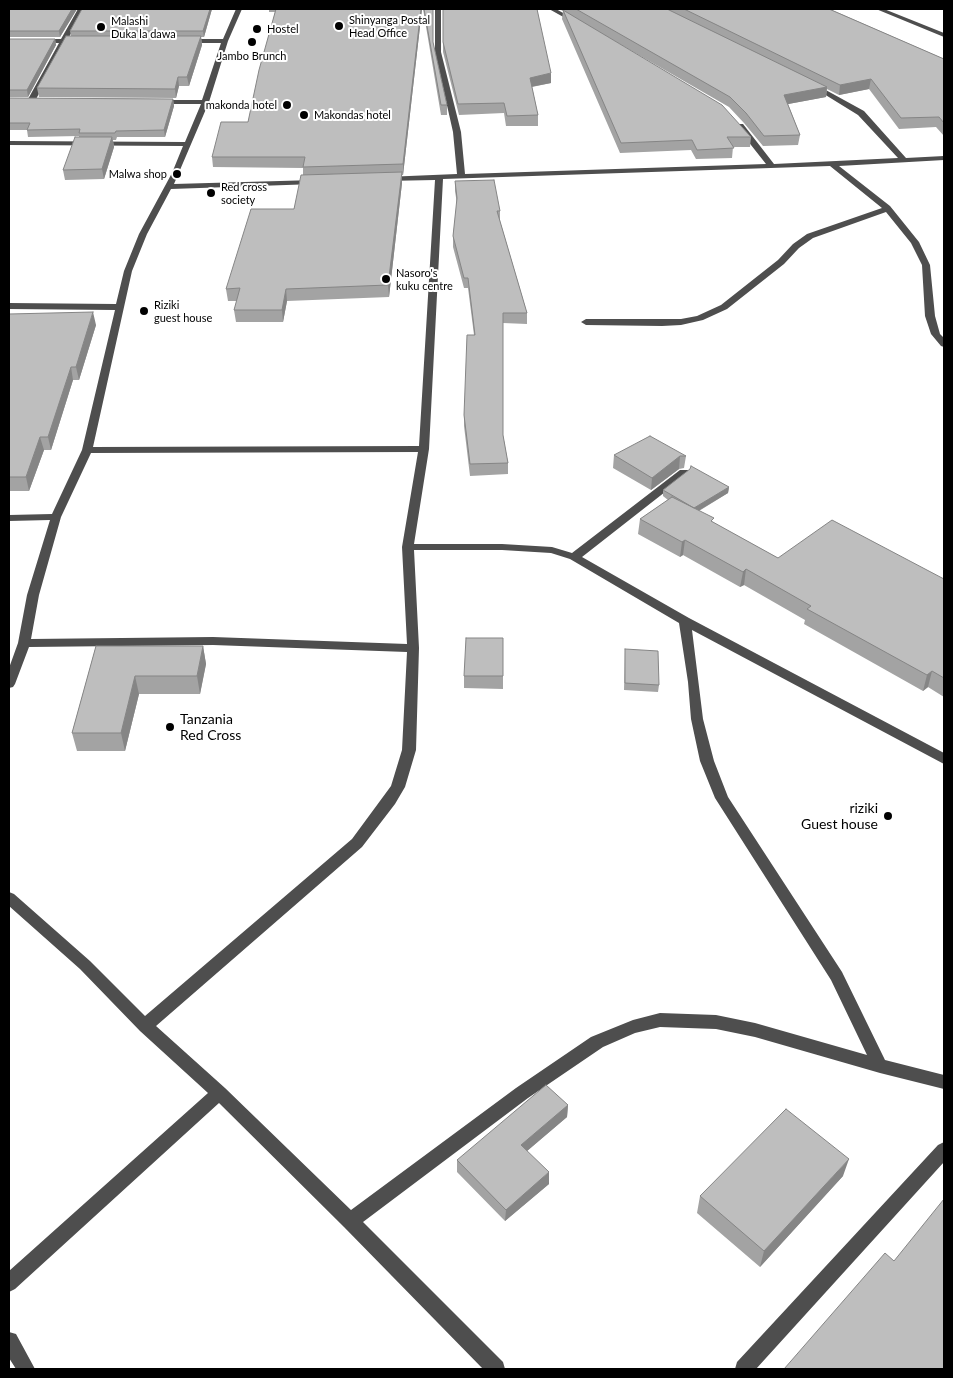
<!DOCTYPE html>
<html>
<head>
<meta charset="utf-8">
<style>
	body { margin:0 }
	#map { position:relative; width:953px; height:1378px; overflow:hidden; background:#fff; font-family:Lato,sans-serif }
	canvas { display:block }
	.frame { position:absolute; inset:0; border:10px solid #000; pointer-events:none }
</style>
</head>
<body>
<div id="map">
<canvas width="953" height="1378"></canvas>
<div class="frame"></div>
</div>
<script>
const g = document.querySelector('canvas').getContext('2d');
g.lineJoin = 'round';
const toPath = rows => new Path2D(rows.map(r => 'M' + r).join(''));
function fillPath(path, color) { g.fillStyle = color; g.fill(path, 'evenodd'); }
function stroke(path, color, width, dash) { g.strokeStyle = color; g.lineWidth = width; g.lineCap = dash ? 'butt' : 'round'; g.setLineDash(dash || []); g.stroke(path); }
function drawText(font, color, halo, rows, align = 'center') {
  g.font = font + ' Lato,sans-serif'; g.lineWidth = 4; g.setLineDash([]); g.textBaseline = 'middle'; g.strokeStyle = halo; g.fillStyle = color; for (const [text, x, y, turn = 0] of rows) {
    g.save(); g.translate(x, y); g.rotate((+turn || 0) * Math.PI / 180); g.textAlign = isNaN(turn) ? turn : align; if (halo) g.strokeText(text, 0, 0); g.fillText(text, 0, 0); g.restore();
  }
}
fillPath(toPath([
	[78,9,84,9,68,39,79,39,82,41,79,43,66,43,35,101,28,103,27,101,59,43,9,43,9,39,61,39,78,9],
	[236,9,242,9,228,41,209,102,174,184,315,180,319,182,315,184,171,189,147,234,132,271,93,447,419,446,435,180,385,181,381,179,385,177,457,174,453,132,435,52,435,9,441,9,441,52,461,132,465,174,766,164,736,126,740,124,743,124,774,164,898,158,858,115,811,86,811,84,813,83,864,111,906,158,944,156,944,160,839,166,890,206,919,242,930,265,935,316,940,334,944,338,944,347,941,346,931,334,925,316,922,265,911,243,886,212,813,238,799,248,784,264,727,309,703,320,681,325,662,326,586,325,581,322,586,319,681,319,697,316,721,305,778,260,793,244,807,234,882,208,830,166,443,179,429,449,414,544,502,544,552,547,572,553,680,470,688,470,689,472,688,474,582,557,689,618,944,753,944,764,692,630,703,719,714,761,728,797,842,972,885,1060,944,1075,944,1089,880,1073,755,1037,716,1029,660,1027,635,1033,603,1047,528,1098,363,1222,503,1362,505,1369,483,1369,344,1227,219,1103,15,1289,9,1292,9,1271,208,1093,140,1031,80,969,9,906,9,892,14,894,90,961,145,1016,352,839,391,786,402,750,407,652,213,645,29,647,15,684,13,687,9,688,9,668,18,643,27,595,50,520,9,521,9,515,52,514,82,450,115,310,9,309,9,303,116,304,124,271,139,234,172,173,183,146,9,145,9,141,185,142,201,104,158,104,154,102,158,100,202,100,221,43,186,43,183,41,186,39,223,39,236,9],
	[418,452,402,547,407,644,213,637,31,639,39,595,61,517,91,453,418,452],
	[414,550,502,550,551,553,570,559,679,623,688,682,691,719,700,761,715,798,831,980,867,1055,755,1023,716,1015,660,1013,633,1020,591,1037,516,1088,351,1210,225,1088,156,1026,362,847,395,804,405,787,416,750,419,648,414,550],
	[549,9,556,9,581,23,576,24,549,9],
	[876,9,884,9,944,33,944,37,876,9],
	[944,1142,944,1162,756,1369,735,1369,737,1362,938,1145,944,1142],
	[9,1332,16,1334,35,1369,16,1369,9,1358,9,1332]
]), '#4e4e4e');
fillPath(toPath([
	[9,9,77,9,60,37,9,37],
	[82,9,215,9,212,9,204,37,201,37,202,45,189,86,179,86,176,98,39,97,37,88,71,36,70,31],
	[269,9,422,9,403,175,402,175,402,183,389,297,287,301,283,322,236,322,234,310,237,301,228,301,226,289,294,209,303,175,303,168,213,167,212,157,248,122,275,12,269,12],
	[423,9,433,9,433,43,447,105,447,115,441,115],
	[442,9,537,9,551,83,532,87,538,115,538,126,506,126,504,113,459,115,443,52,443,9],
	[559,9,832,9,832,10,944,59,944,136,936,127,899,129,869,89,839,95,827,89,826,97,788,104,800,135,798,145,763,146,744,123,729,107,585,24,751,137,750,147,733,147,732,158,696,159,691,150,620,153,562,19,563,11],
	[9,39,55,39,56,45,28,97,9,97],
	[9,98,173,99,174,106,165,137,117,137,116,140,113,140,114,147,104,179,65,180,63,170,79,137,79,136,28,137,27,130,9,130],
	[455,181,500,211,500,221,527,313,527,324,503,323,503,435,508,463,508,474,470,476,464,426,464,415,474,335,468,288,464,288,453,247,453,236,457,204,455,191],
	[9,314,96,325,79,380,73,380,51,450,44,450,29,491,9,491],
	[614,455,686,456,684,468,679,469,651,490,613,468],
	[729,487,728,493,699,511,714,523,778,558,944,579,944,697,928,687,923,691,804,624,805,620,744,585,740,587,683,555,680,557,638,534,640,519,668,500,663,496,663,490],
	[503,638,503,689,464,688,464,676],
	[96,646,203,646,206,664,200,694,139,694,125,751,77,751,72,733],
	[625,649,659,685,658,692,624,690],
	[568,1105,567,1117,527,1151,549,1184,505,1221,457,1172,457,1160],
	[843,1176,760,1267,697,1213,700,1196]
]), '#a3a3a3');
fillPath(toPath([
	[72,9,77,9,60,37,59,31],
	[210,9,212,9,204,37,203,31],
	[421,9,422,9,403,175,403,164],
	[201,36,202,45,189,86,187,77],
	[55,39,56,45,28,97,27,90],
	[551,73,551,83,530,87,530,78],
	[178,77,179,86,176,98,175,89],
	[871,79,869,89,839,95,840,85],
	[827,87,826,97,783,105,784,95],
	[173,99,174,106,165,137,164,130],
	[112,137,114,147,104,179,102,169],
	[402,172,402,183,389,297,388,285],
	[286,289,287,301,283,322,282,310],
	[93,312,96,325,79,380,76,367],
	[71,367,73,380,51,450,48,437],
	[40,437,44,450,29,491,26,477],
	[680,456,679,469,651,490,652,478],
	[729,487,728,493,693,514,694,508],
	[685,540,683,555,680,557,682,542],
	[746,569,744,585,740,587,743,572],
	[203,646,206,664,200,694,197,676],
	[932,671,928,687,923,691,927,675],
	[135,676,139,694,125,751,121,733],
	[568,1105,567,1117,520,1157,521,1145],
	[849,1159,843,1176,760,1267,764,1251],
	[549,1172,549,1184,505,1221,506,1210]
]), '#858585');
const building = toPath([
	[9,9,72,9,59,31,9,31,9,9],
	[82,9,210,9,203,31,70,31,82,9],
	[276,9,421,9,403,164,303,167,305,157,212,157,221,122,248,122,259,70,276,9],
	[424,9,433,9,433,42,447,105,441,105,424,9],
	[443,9,537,9,551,73,530,78,538,115,507,116,504,103,458,104,443,42,443,9],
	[576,9,667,9,827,87,784,95,800,135,764,136,746,113,730,97,576,9],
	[684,9,829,9,944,59,944,123,939,117,901,118,871,79,840,85,684,9],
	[563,10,722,105,751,137,727,137,734,148,697,150,692,140,621,143,563,10],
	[66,36,201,36,187,77,178,77,175,89,37,88,66,36],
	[9,39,55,39,27,90,9,90,9,39],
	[9,98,173,99,164,130,116,131,115,133,79,133,80,129,27,130,30,123,9,123,9,98],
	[75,137,112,137,102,169,63,170,75,137],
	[402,172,388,285,286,289,282,310,234,310,240,288,226,289,251,209,294,209,301,175,402,172],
	[494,180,500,211,497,211,527,313,503,313,503,435,508,463,470,464,464,415,467,335,475,335,468,278,464,278,453,236,457,198,455,181,494,180],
	[93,312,76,367,71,367,48,437,40,437,26,477,9,477,9,314,93,312],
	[650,436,686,456,680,456,652,478,614,455,650,436],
	[691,466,729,487,694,508,663,490,690,469,691,466],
	[672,497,714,518,711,521,778,558,832,520,944,579,944,678,932,671,927,675,807,609,811,606,746,569,743,572,685,540,682,542,640,519,672,497],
	[466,638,503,638,503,676,464,676,466,638],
	[96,646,203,646,197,676,135,676,121,733,72,733,96,646],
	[625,649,658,651,659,685,625,683,625,649],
	[546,1085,568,1105,521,1145,549,1172,506,1210,457,1160,546,1085],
	[786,1109,849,1159,764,1251,700,1196,786,1109],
	[944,1199,944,1369,784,1369,885,1253,894,1261,944,1199]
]);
fillPath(building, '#bebebe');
stroke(building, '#858585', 1);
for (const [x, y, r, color] of [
	[339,26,5,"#000"],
	[101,27,5,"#000"],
	[257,29,5,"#000"],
	[252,42,5,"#000"],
	[287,105,5,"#000"],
	[304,115,5,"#000"],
	[177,174,5,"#000"],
	[211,193,5,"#000"],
	[386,279,5,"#000"],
	[144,311,5,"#000"],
	[170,727,5,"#000"],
	[888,816,5,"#000"]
]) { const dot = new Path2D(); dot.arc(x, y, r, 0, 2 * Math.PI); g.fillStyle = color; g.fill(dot); stroke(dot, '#fff', 2); }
drawText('11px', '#000', '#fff', [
	["Shinyanga Postal",349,20],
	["Head Office",349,33],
	["Malashi",111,21],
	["Duka la dawa",111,34],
	["Hostel",267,29],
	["Jambo Brunch",252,56,"center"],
	["makonda hotel",277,105,"right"],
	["Makondas hotel",314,115],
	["Malwa shop",167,174,"right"],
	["Red cross",221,187],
	["society",221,200],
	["Nasoro's",396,273],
	["kuku centre",396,286],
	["Riziki",154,305],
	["guest house",154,318]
], 'left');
drawText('14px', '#000', '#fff', [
	["Tanzania",180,719],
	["Red Cross",180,735],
	["riziki",878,808,"right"],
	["Guest house",878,824,"right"]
], 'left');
</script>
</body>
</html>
